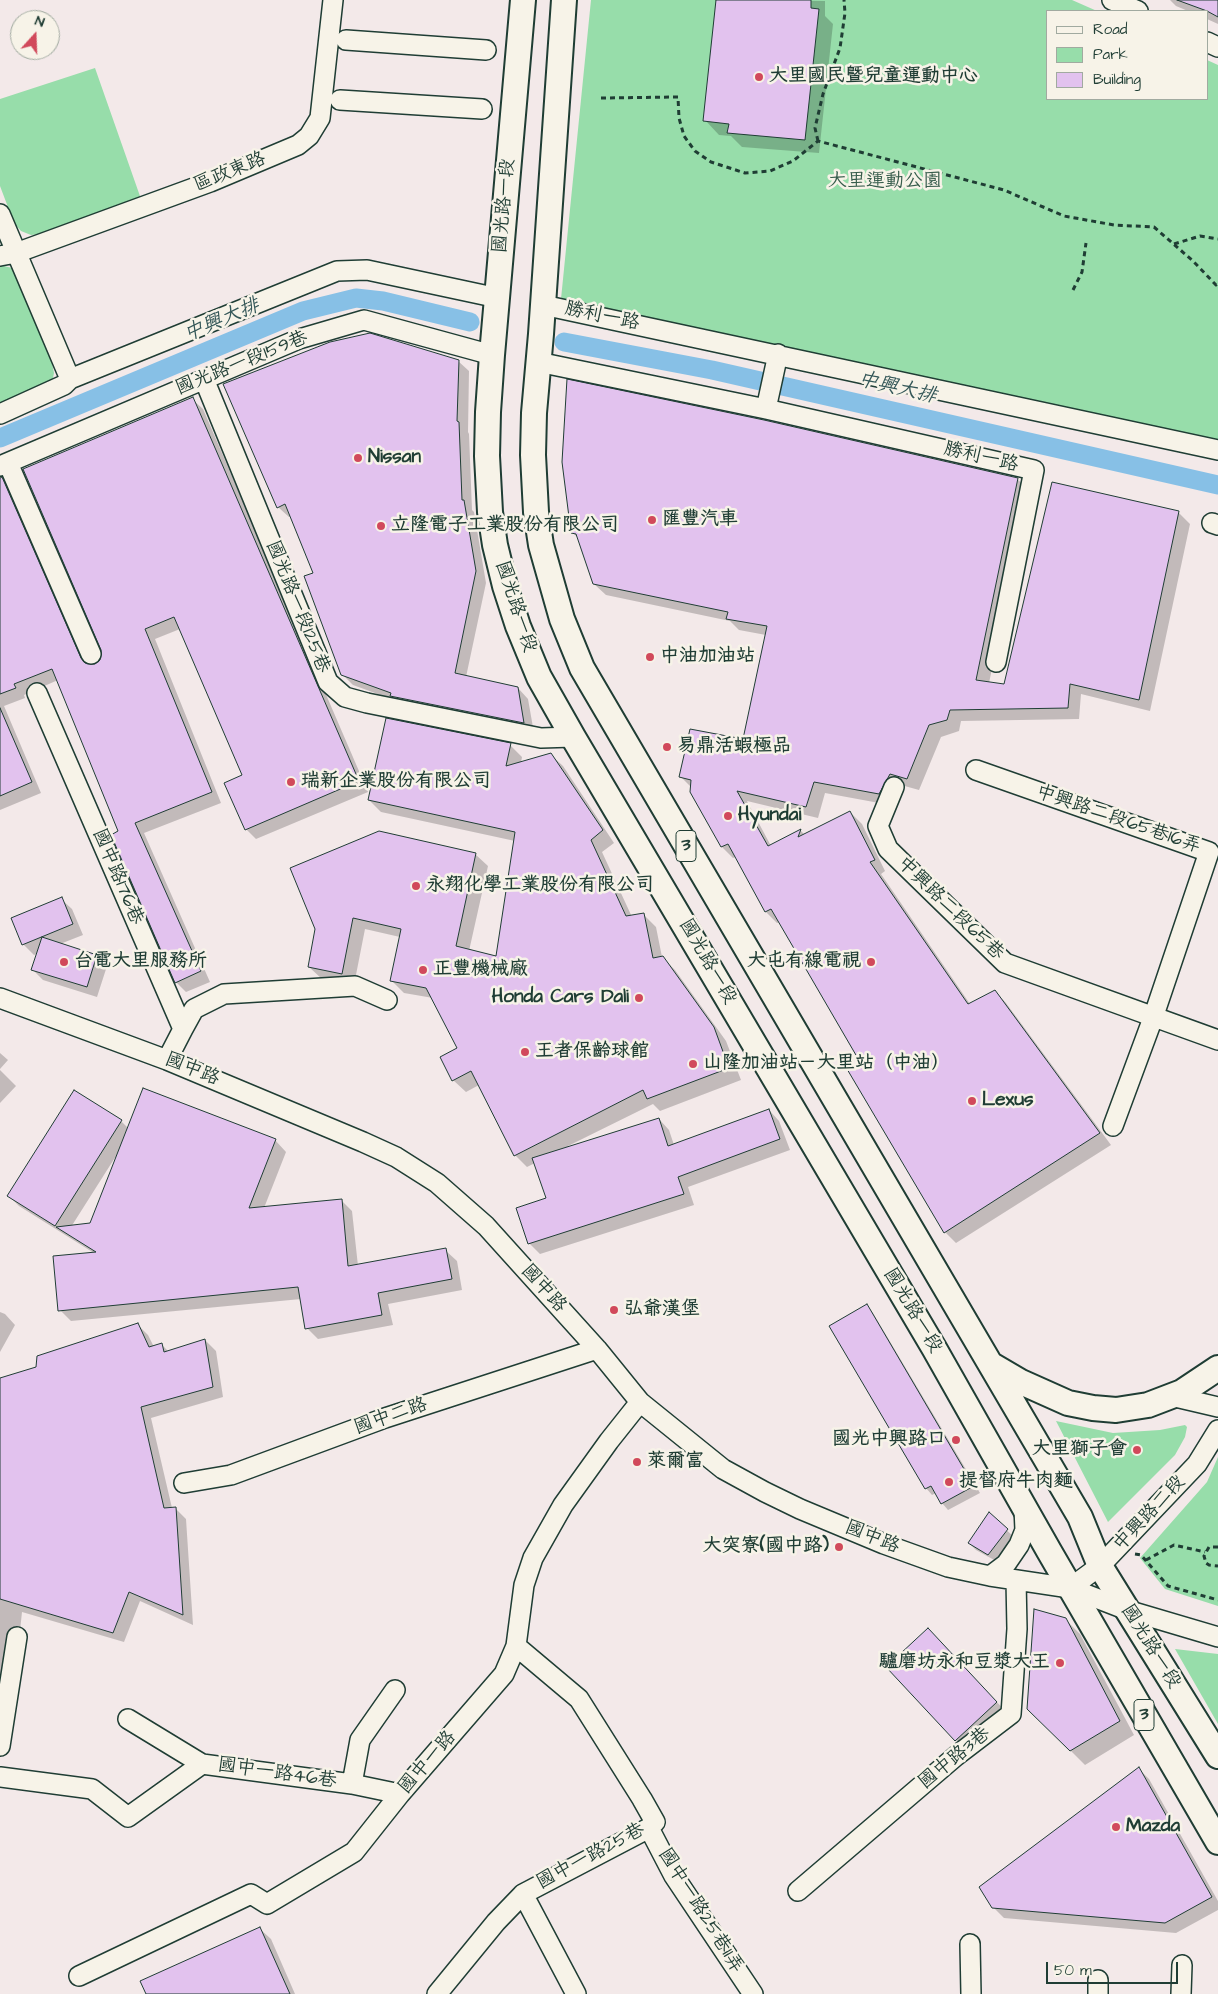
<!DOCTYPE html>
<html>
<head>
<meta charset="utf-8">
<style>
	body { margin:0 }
	#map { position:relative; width:1218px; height:1994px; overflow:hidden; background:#f3e9e9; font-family:"Architects Daughter",sans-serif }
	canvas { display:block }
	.legend { position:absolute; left:1046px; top:10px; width:162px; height:90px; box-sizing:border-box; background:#f7f3e8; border:1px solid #a1aaa0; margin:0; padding:6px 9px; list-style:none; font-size:15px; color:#1f3d34 }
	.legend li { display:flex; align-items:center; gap:10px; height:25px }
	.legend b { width:25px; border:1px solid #a1aaa0 }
	.north { position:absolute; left:10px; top:10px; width:50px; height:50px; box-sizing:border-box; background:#f7f3e8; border:1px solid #a1aaa0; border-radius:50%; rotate:20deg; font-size:14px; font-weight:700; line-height:20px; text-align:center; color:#1f3d34 }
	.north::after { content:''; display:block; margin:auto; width:18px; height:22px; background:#d1495b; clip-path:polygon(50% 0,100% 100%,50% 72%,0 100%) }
	.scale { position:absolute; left:1046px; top:1962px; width:132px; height:22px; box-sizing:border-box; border:2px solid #1f3d34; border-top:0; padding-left:6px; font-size:15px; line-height:18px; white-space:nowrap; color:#1f3d34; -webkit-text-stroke:4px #f7f3e8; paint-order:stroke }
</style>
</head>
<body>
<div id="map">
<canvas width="1218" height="1994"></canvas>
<ul class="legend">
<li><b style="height:6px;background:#f7f3e8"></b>Road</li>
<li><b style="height:14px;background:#97ddaa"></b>Park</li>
<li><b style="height:14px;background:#e2c2ee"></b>Building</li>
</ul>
<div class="north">N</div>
<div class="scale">50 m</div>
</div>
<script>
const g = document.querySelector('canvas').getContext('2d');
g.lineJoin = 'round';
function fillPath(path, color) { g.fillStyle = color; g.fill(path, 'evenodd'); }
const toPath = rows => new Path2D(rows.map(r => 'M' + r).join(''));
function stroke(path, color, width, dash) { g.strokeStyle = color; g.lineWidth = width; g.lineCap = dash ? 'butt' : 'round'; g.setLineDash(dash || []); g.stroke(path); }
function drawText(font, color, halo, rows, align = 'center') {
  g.font = font + ' "Architects Daughter","LXGW WenKai TC",sans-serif'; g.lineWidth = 5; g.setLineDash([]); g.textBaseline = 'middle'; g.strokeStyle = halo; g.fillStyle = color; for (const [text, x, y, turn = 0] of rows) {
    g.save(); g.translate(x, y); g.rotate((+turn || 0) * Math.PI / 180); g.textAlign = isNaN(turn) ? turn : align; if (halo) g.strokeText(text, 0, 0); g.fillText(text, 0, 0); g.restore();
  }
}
fillPath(toPath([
	[591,0,1072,0,1097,11,1047,11,1047,99,1207,99,1207,60,1218,65,1218,440,561,299],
	[95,68,141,199,41,234,31,235,21,231,14,223,0,186,0,99],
	[0,265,12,268,15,273,50,353,54,373,52,383,0,406],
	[1056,1421,1113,1433,1160,1430,1185,1425,1187,1427,1185,1437,1175,1455,1108,1522],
	[1218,1457,1218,1606,1165,1589,1140,1558,1207,1482],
	[1175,1649,1218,1654,1218,1724]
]), '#97ddaa');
fillPath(toPath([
	[717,0,825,1,825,16,833,24,819,153,742,147,731,136,719,135,705,120],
	[1170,0,1218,0,1218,24,1207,19,1207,11,1188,11,1176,6],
	[458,361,469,371,468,432,469,434,472,510,474,512,486,583,466,677,518,688,528,699,534,733,397,701,353,685,342,674,315,573,292,516,289,517,278,507],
	[192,399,203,409,368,792,256,839,246,829,244,776,180,629,155,639,221,803,144,833,210,982,186,992,176,982,119,832,58,680,24,695,25,698,4,706,41,793,0,810,0,480,2,479,12,489,88,665,95,666,101,661],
	[1017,479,1029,490,989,683,1005,685,1178,512,1190,524,1150,711,1081,694,1079,719,961,721,959,731,941,737,919,790,901,785,890,805,825,793,818,818,747,801,771,846,800,830,805,835,850,812,862,824,885,871,881,874,970,1004,995,991,1006,1003,1111,1145,956,1243,945,1232,862,1062,780,922,777,923,766,912,736,857,733,858,722,847,692,792,692,788,681,777,744,740,766,635,739,630,730,621,606,595,594,584,579,539,572,532],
	[510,745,522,757,521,763,550,754,563,766,614,843,602,852,632,917,644,915,656,927,662,957,675,970,726,1041,741,1080,660,1111,653,1104,568,1146,569,1148,659,1119,669,1130,674,1145,769,1110,779,1121,790,1150,688,1187,694,1205,540,1254,529,1243,547,1199,535,1163,527,1167,515,1155,479,1085,466,1092,453,1080,458,1049,433,998,404,993,392,981,400,937,365,929,354,985,322,979,309,967,316,929,475,854,488,866,469,951,497,958,515,841,381,812,369,800],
	[61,899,72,909,83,935,60,944,96,956,107,966,97,997,43,980,33,970,38,953,34,955,23,944],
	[0,1053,8,1060,0,1069],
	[0,1070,16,1086,0,1103],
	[121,1121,128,1128,275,1140,286,1152,264,1208,341,1200,352,1211,358,1266,445,1250,457,1261,462,1290,388,1304,393,1325,318,1339,307,1328,301,1299,71,1321,60,1310,94,1253,19,1206,8,1195],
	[116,1156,91,1225,71,1227],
	[867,1306,873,1313,980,1493,948,1510,942,1503,936,1493,932,1495,926,1488],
	[0,1312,5,1314,15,1325,0,1352],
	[138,1325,148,1335,154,1347,161,1344,169,1352,205,1340,216,1351,223,1397,151,1418,172,1508,175,1508,186,1519,193,1625,140,1601,124,1642,22,1612,19,1640,11,1681,0,1680,0,1396,38,1368],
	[989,1514,1014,1537,996,1561,976,1550,969,1543],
	[1065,1619,1080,1634,1134,1735,1085,1765,1028,1708],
	[942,1644,1011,1717,970,1755,888,1667],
	[1139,1769,1149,1779,1218,1901,1218,1910,1176,1933,1004,1918,993,1907],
	[260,1929,271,1939,295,1994,148,1994]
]), '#0003');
stroke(toPath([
	[564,342,712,370,1218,485],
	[0,438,303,311,356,298,383,301,470,322]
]), '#87c0e6', 19);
const building = toPath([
	[716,0,811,0,811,8,819,9,805,140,727,133,729,124,703,121,716,0],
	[1177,0,1218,0,1218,17,1207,11,1177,0],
	[370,333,459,360,457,421,459,422,462,500,464,500,476,571,455,673,518,687,524,723,390,696,391,693,341,675,304,576,313,573,285,504,277,508,223,384,330,342,370,333],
	[567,379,764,420,1018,478,976,680,1004,684,1052,482,1179,511,1139,700,1070,684,1068,708,950,710,947,720,929,725,907,779,890,774,879,794,814,782,806,807,737,791,768,846,801,829,798,837,850,811,875,860,870,862,968,1004,995,990,1100,1133,944,1233,847,1069,860,1062,771,909,765,912,728,844,721,847,690,792,691,780,679,777,690,729,743,739,767,626,726,619,728,612,593,584,576,534,571,533,562,462,567,379],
	[193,397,359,781,245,830,224,783,242,775,174,617,145,629,212,792,135,823,201,971,175,983,111,835,118,831,52,669,14,684,16,688,0,694,0,478,2,477,81,658,85,663,95,664,100,660,101,650,23,469,193,397],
	[0,708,32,782,0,796,0,708],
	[386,718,511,743,506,766,551,753,603,830,591,840,626,916,644,913,653,958,663,956,714,1027,729,1068,647,1099,643,1090,514,1156,471,1071,452,1081,440,1057,457,1048,426,988,390,981,401,929,353,918,342,974,308,967,315,929,290,868,379,831,476,853,456,946,496,956,515,832,368,800,386,718],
	[62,897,73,924,22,945,11,918,62,897],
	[42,937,97,955,87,987,31,970,42,937],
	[143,1088,276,1139,249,1208,342,1199,348,1266,446,1248,452,1279,378,1293,382,1315,305,1329,298,1287,58,1311,53,1256,96,1252,56,1227,90,1223,143,1088],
	[74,1090,122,1120,55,1226,7,1196,74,1090],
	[769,1109,780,1139,678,1177,684,1194,528,1244,516,1208,546,1198,532,1158,659,1118,668,1146,769,1109],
	[867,1304,974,1486,941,1504,931,1486,925,1489,829,1326,867,1304],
	[138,1323,149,1347,162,1343,164,1352,205,1339,213,1387,141,1407,164,1508,176,1507,183,1615,129,1592,113,1633,0,1599,0,1378,36,1367,37,1356,138,1323],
	[989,1512,1008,1529,988,1555,968,1543,989,1512],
	[1034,1609,1066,1618,1120,1721,1070,1751,1027,1709,1034,1609],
	[928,1628,997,1702,955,1741,886,1667,928,1628],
	[1139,1767,1212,1897,1165,1923,992,1908,979,1887,1139,1767],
	[260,1927,290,1994,146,1994,140,1981,260,1927]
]);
fillPath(building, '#e2c2ee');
stroke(building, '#1f3d34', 1);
const minor = toPath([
	[1112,0,1138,11],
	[346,40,486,50],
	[1207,42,1218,47],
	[340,100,482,109],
	[0,214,70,379],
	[0,256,16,253,210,182,298,145,309,136,320,118,333,0],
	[543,305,1218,450],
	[538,362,766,409,1034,470,996,662],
	[204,379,328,682,345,697,367,703,541,738,573,737],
	[766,409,778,354],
	[0,414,64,385,70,379,337,271,367,270,498,298],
	[8,463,91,654],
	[0,466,299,339,364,320,492,355],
	[1212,523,1218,525],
	[37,693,183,1029,167,1060],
	[976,770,1209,852,1153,1018,1113,1126],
	[894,787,878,826,888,849,1005,963,1218,1040],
	[0,998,167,1060,363,1142,396,1157,437,1183,486,1226,597,1349,640,1402,723,1469,765,1492,800,1509,884,1544,948,1567,990,1576,1070,1588,1127,1610,1218,1637],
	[183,1029,194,1009,224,994,355,986,387,1000],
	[1171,1396,1218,1407],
	[184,1483,231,1475,385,1418,597,1349],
	[990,1576,1006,1564,1019,1545,1025,1530,1024,1508],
	[1070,1588,1100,1566,1197,1464,1218,1430],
	[128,1719,202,1764],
	[0,1746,17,1637],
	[0,1777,92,1789,128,1817,202,1764,352,1784,400,1794],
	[352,1784,360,1740,395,1690],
	[649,1828,674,1876,753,1994],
	[798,1891,956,1756,1011,1714,1017,1629,1016,1580],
	[523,1894,576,1994],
	[970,1944,971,1994],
	[79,1976,251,1894,267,1904,354,1852,400,1794,504,1674,516,1646,524,1585,533,1558,563,1505,609,1441,640,1402],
	[437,1994,496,1922,523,1894,649,1828,655,1822,642,1799,579,1699,516,1646],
	[1098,1994,1098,1980],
	[1181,1994,1182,1965]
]);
const major = toPath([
	[523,0,492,355,488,412,487,456,490,512,495,545,505,586,518,626,539,677,573,737,934,1348,1049,1551,1218,1842],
	[564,0,541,334,534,413,533,455,536,512,541,545,562,619,582,668,1080,1517,1100,1566,1218,1756],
	[992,1365,1021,1382,1068,1403,1093,1408,1116,1410,1148,1405,1182,1392,1218,1368]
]);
stroke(minor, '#1f3d34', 22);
stroke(major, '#1f3d34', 28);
stroke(toPath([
	[601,98,678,97,679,118,684,136,695,151,711,162,745,173,770,171,793,161,818,141,1004,190,1064,216,1114,225,1154,227,1193,261,1216,285,1218,283],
	[818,141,815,128,823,94,840,48,845,13,844,0],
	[1174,244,1200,236,1218,239],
	[1073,290,1082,272,1086,243],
	[1218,1547,1209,1547,1204,1556,1206,1563,1209,1565,1218,1566],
	[1135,1554,1141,1555,1168,1586,1218,1600],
	[1146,1560,1174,1545,1205,1552]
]), '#1f3d34', 3, [5, 4]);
stroke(minor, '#f7f3e8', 19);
stroke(major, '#f7f3e8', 24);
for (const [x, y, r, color] of [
	[759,77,5,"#d1495b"],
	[358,458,5,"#d1495b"],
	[652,520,5,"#d1495b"],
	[381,526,5,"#d1495b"],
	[650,657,5,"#d1495b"],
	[667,747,5,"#d1495b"],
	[291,782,5,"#d1495b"],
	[728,816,5,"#d1495b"],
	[416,886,5,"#d1495b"],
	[64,962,5,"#d1495b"],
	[871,962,5,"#d1495b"],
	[423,970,5,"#d1495b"],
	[639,998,5,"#d1495b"],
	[525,1052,5,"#d1495b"],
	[693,1064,5,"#d1495b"],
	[972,1101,5,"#d1495b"],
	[614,1310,5,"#d1495b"],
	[956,1440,5,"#d1495b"],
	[1137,1450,5,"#d1495b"],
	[637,1462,5,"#d1495b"],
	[949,1482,5,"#d1495b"],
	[839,1547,5,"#d1495b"],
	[1060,1663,5,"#d1495b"],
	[1116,1827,5,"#d1495b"]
]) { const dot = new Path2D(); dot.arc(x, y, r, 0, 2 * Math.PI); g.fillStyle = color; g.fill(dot); stroke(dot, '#f7f3e8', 2); }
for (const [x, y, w] of [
	[686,846,20],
	[1144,1715,20]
]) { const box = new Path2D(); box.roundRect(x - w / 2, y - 15.5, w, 31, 4); g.fillStyle = '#f7f3e8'; g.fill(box); stroke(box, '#1f3d34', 1); }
drawText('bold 18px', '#1f3d34', null, [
	["3",686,846],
	["3",1144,1715]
]);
drawText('bold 19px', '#1f3d34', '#f7f3e8', [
	["大里國民暨兒童運動中心",769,77],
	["Nissan",368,458],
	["匯豐汽車",662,520],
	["立隆電子工業股份有限公司",391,526],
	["中油加油站",660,657],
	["易鼎活蝦極品",677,747],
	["瑞新企業股份有限公司",301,782],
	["Hyundai",738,816],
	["永翔化學工業股份有限公司",426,886],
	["台電大里服務所",74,962],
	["大屯有線電視",861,962,"right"],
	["正豐機械廠",433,970],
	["Honda Cars Dali",629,998,"right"],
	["王者保齡球館",535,1052],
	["山隆加油站－大里站（中油）",703,1064],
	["Lexus",982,1101],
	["弘爺漢堡",624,1310],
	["國光中興路口",946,1440,"right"],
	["大里獅子會",1127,1450,"right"],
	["萊爾富",647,1462],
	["提督府牛肉麵",959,1482],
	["大突寮(國中路)",829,1547,"right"],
	["驢磨坊永和豆漿大王",1050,1663,"right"],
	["Mazda",1126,1827]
], 'left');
drawText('19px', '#1f3d34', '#f7f3e8', [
	["區政東路",230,173,-22],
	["國光路一段",505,206,-85],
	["勝利一路",602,317,12],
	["國光路一段159巷",242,364,-22],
	["勝利一路",981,458,13],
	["國光路一段125巷",297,607,68],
	["國光路一段",515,607,72],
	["中興路二段65巷16弄",1118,820,19],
	["國中路176巷",117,877,67],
	["中興路二段65巷",950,909,44],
	["國光路一段",707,962,60],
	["國中路",192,1070,22],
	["國中路",543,1289,48],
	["國光路一段",912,1311,59],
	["國中二路",391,1417,-19],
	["中興路二段",1150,1514,-47],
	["國中路",872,1538,22],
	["國光路一段",1150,1647,58],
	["國中路3巷",955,1759,-39],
	["國中一路",428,1763,-49],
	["國中一路46巷",277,1774,8],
	["國中一路25巷",591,1857,-28],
	["國中一路25巷11弄",700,1911,58]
]);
drawText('19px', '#375d4c', '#f7f3e8', [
	["大里運動公園",885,182]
]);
drawText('italic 20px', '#345758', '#f7f3e8', [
	["中興大排",222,321,-23],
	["中興大排",897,389,13]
]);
</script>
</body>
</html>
